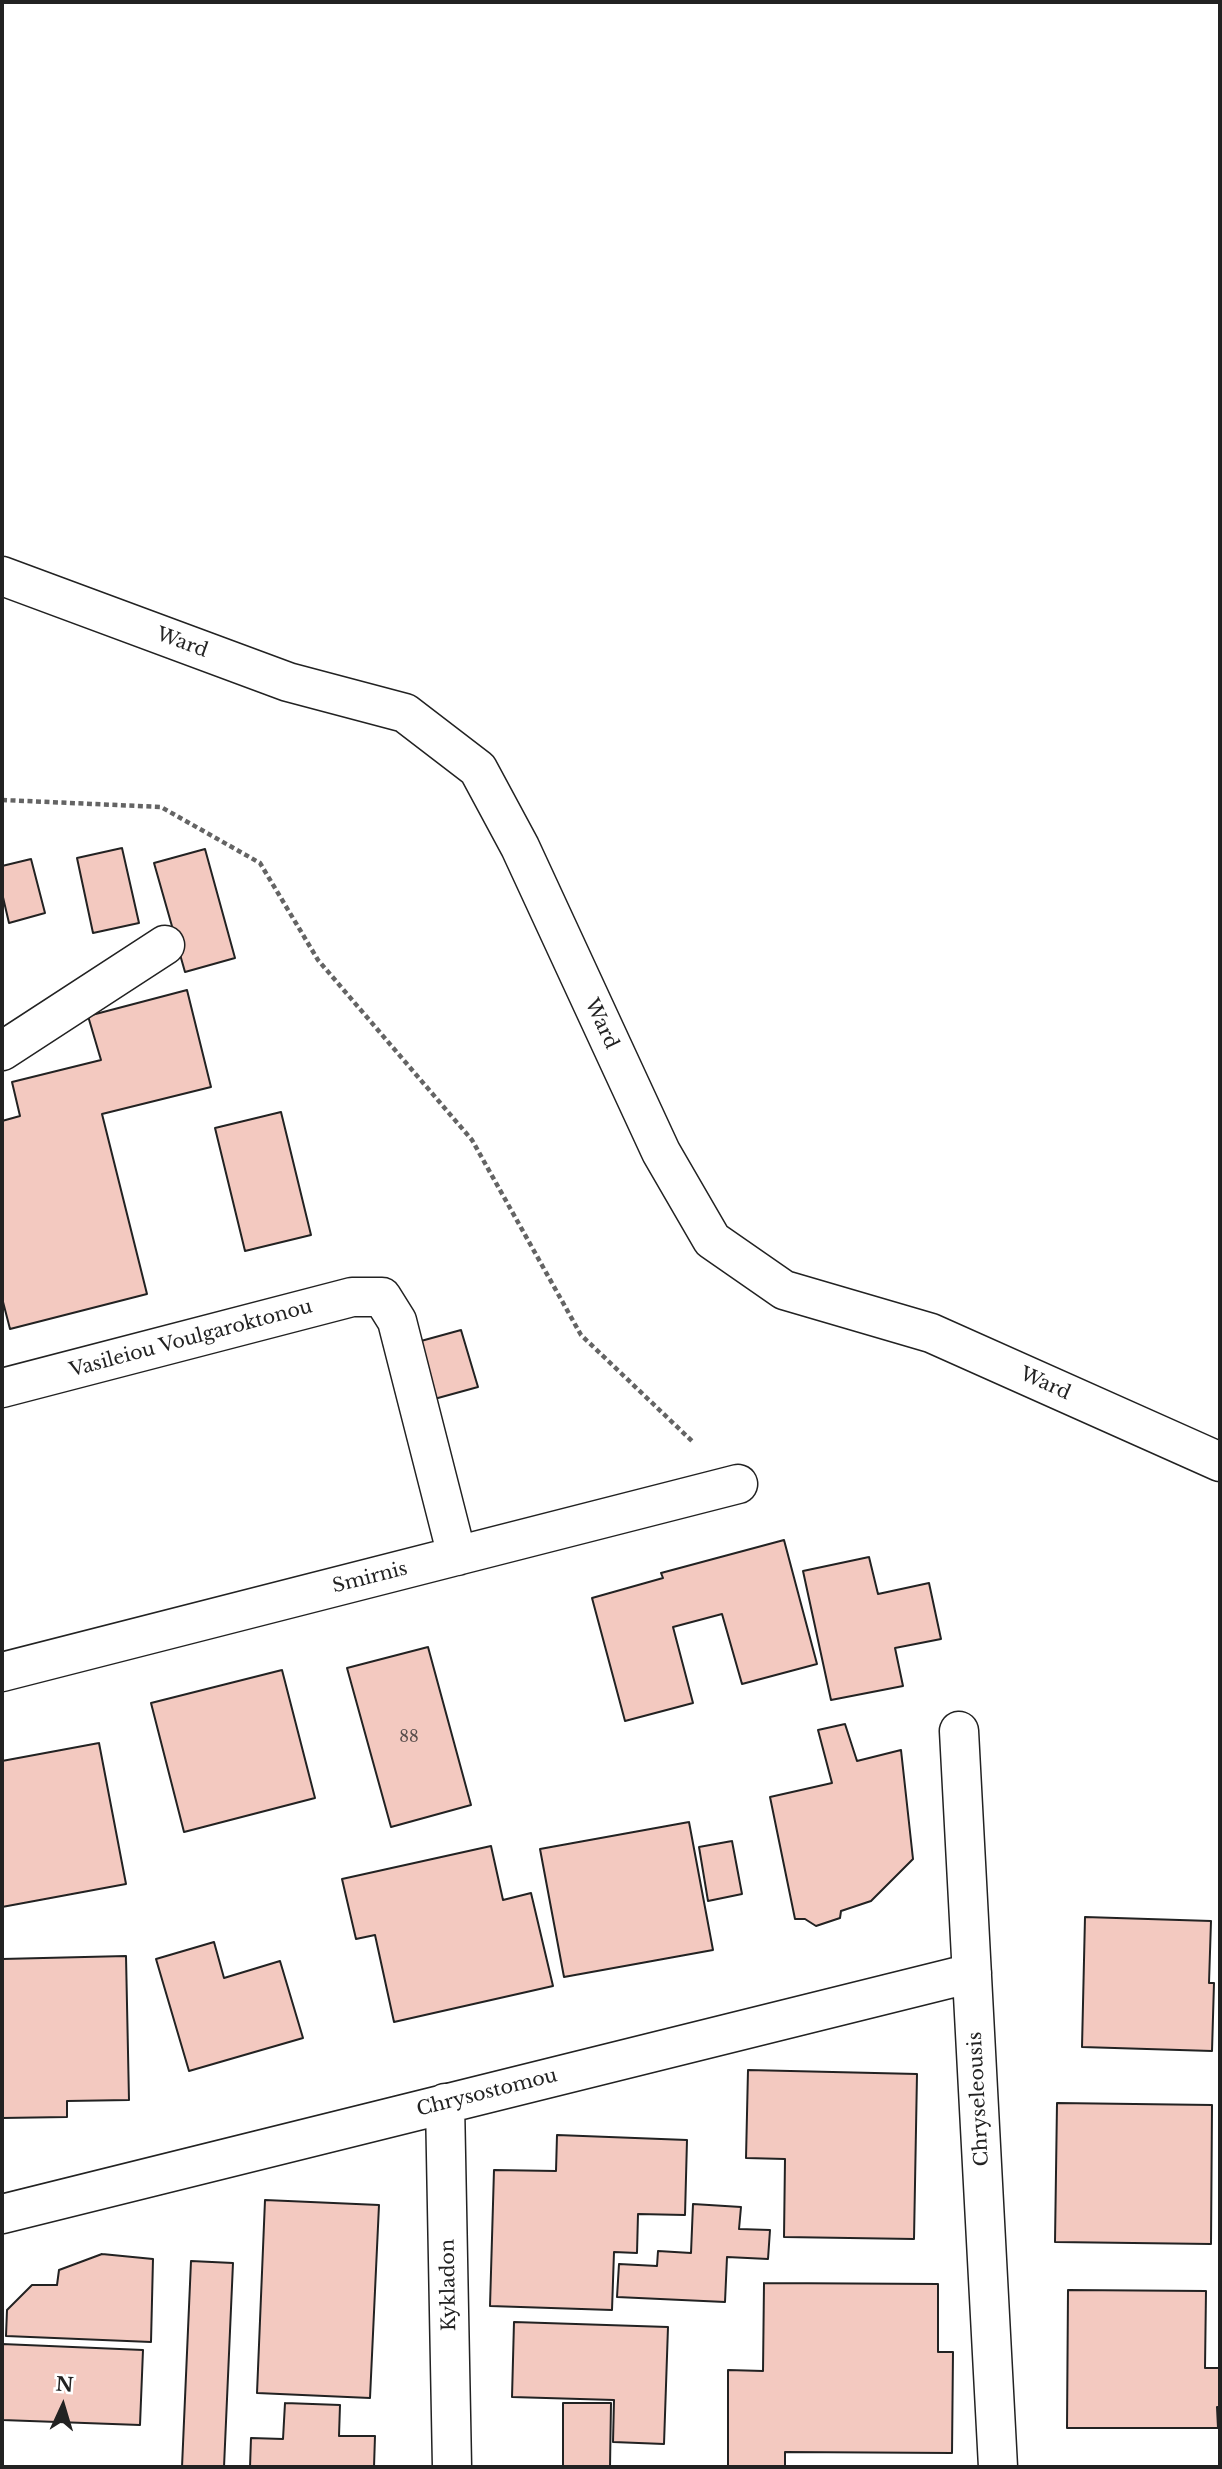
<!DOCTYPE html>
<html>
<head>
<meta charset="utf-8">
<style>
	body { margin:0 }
	#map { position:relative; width:1222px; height:2469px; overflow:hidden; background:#fff; font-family:"Libre Baskerville",serif }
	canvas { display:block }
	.frame { position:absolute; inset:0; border:4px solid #222; pointer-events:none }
	.north { position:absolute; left:28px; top:2371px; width:70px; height:70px; -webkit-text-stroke:5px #fff; paint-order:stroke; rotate:4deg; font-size:19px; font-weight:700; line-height:28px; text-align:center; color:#222 }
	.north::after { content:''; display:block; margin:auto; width:24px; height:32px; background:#222; clip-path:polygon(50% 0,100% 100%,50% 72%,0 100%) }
</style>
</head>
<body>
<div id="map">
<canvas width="1222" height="2469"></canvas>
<div class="frame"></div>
<div class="north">N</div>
</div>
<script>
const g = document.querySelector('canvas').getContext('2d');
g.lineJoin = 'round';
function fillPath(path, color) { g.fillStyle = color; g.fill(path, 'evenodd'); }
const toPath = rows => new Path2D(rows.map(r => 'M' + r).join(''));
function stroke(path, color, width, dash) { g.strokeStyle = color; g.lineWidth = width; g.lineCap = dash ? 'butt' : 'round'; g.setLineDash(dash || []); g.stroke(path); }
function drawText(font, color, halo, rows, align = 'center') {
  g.font = font + ' "Libre Baskerville",serif'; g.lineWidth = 5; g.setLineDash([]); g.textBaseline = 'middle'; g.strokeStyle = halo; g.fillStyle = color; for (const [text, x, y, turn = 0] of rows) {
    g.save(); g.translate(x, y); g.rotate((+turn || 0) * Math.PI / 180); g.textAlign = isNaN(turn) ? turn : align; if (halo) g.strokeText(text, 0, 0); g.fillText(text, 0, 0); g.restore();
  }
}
const building = toPath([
	[122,848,139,923,93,933,77,858,122,848],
	[205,849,235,958,185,972,154,863,205,849],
	[31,859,45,913,9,923,2,893,2,866,31,859],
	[187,990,211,1087,102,1114,147,1294,10,1329,2,1298,2,1121,20,1116,12,1082,101,1060,88,1016,187,990],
	[281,1112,311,1235,245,1251,215,1128,281,1112],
	[461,1330,478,1387,427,1401,410,1344,461,1330],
	[784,1540,817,1664,742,1684,722,1614,673,1627,693,1703,625,1721,592,1598,663,1578,661,1573,784,1540],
	[869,1557,878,1594,929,1583,941,1639,895,1648,903,1686,831,1700,803,1571,869,1557],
	[428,1647,471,1805,391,1827,347,1668,428,1647],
	[282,1670,315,1798,184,1832,151,1703,282,1670],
	[845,1724,857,1761,901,1750,913,1859,871,1901,841,1911,840,1918,816,1926,805,1919,795,1919,770,1797,832,1783,818,1730,845,1724],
	[99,1743,126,1884,2,1907,2,1761,99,1743],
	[689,1822,713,1950,564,1977,540,1849,689,1822],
	[732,1841,742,1894,708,1901,699,1847,732,1841],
	[491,1846,503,1900,531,1893,553,1986,394,2022,375,1935,356,1939,342,1879,491,1846],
	[1085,1917,1211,1921,1209,1983,1214,1983,1212,2051,1082,2047,1085,1917],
	[214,1942,224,1978,280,1961,303,2038,189,2071,156,1959,214,1942],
	[126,1956,129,2100,67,2101,67,2117,2,2118,2,1959,126,1956],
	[748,2070,917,2074,914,2239,784,2237,785,2159,746,2158,748,2070],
	[1057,2103,1212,2105,1211,2244,1055,2242,1057,2103],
	[557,2135,687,2140,685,2215,638,2214,637,2253,614,2252,612,2310,490,2306,494,2170,556,2171,557,2135],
	[265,2200,379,2205,370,2398,257,2393,265,2200],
	[693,2204,741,2207,739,2229,770,2230,768,2259,727,2257,725,2302,617,2297,619,2264,657,2266,658,2251,691,2253,693,2204],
	[102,2254,153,2259,151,2342,6,2336,7,2310,32,2285,57,2285,59,2270,102,2254],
	[191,2261,233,2263,224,2467,182,2467,191,2261],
	[764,2283,938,2284,938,2352,953,2352,952,2453,785,2452,785,2467,728,2467,728,2370,763,2371,764,2283],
	[1068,2290,1206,2291,1205,2368,1220,2368,1220,2407,1217,2407,1218,2428,1067,2428,1068,2290],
	[514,2322,668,2327,664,2444,613,2442,614,2400,512,2397,514,2322],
	[2,2344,143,2350,140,2425,2,2420,2,2344],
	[285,2403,340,2405,339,2436,375,2436,374,2467,250,2467,251,2438,283,2439,285,2403],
	[563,2403,611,2403,610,2467,563,2467,563,2403]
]);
fillPath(building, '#f3c9c0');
stroke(building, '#222', 2);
const minor = toPath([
	[2,576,288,682,405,713,478,769,520,847,661,1152,712,1240,784,1290,931,1333,1220,1462],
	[2,1051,165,945],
	[2,1388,352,1297,382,1297,397,1321,457,1556],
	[2,1672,738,1484],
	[959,1731,998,2467],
	[445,2103,452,2467],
	[2,2214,972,1973]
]);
stroke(minor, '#222', 41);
stroke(toPath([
	[2,800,161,807,260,863,318,960,472,1140,581,1335,694,1443]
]), '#646464', 4.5, [5, 3.5]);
stroke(minor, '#fff', 38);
drawText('16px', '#564c4a', null, [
	["88",409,1737]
]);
drawText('19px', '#222', '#fff', [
	["Ward",182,643,20],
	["Ward",601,1024,65],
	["Vasileiou Voulgaroktonou",191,1339,-15],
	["Ward",1045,1384,24],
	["Smirnis",370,1578,-14],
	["Chrysostomou",487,2093,-14],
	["Chryseleousis",979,2099,-93],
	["Kykladon",449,2285,-91]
]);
</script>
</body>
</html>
